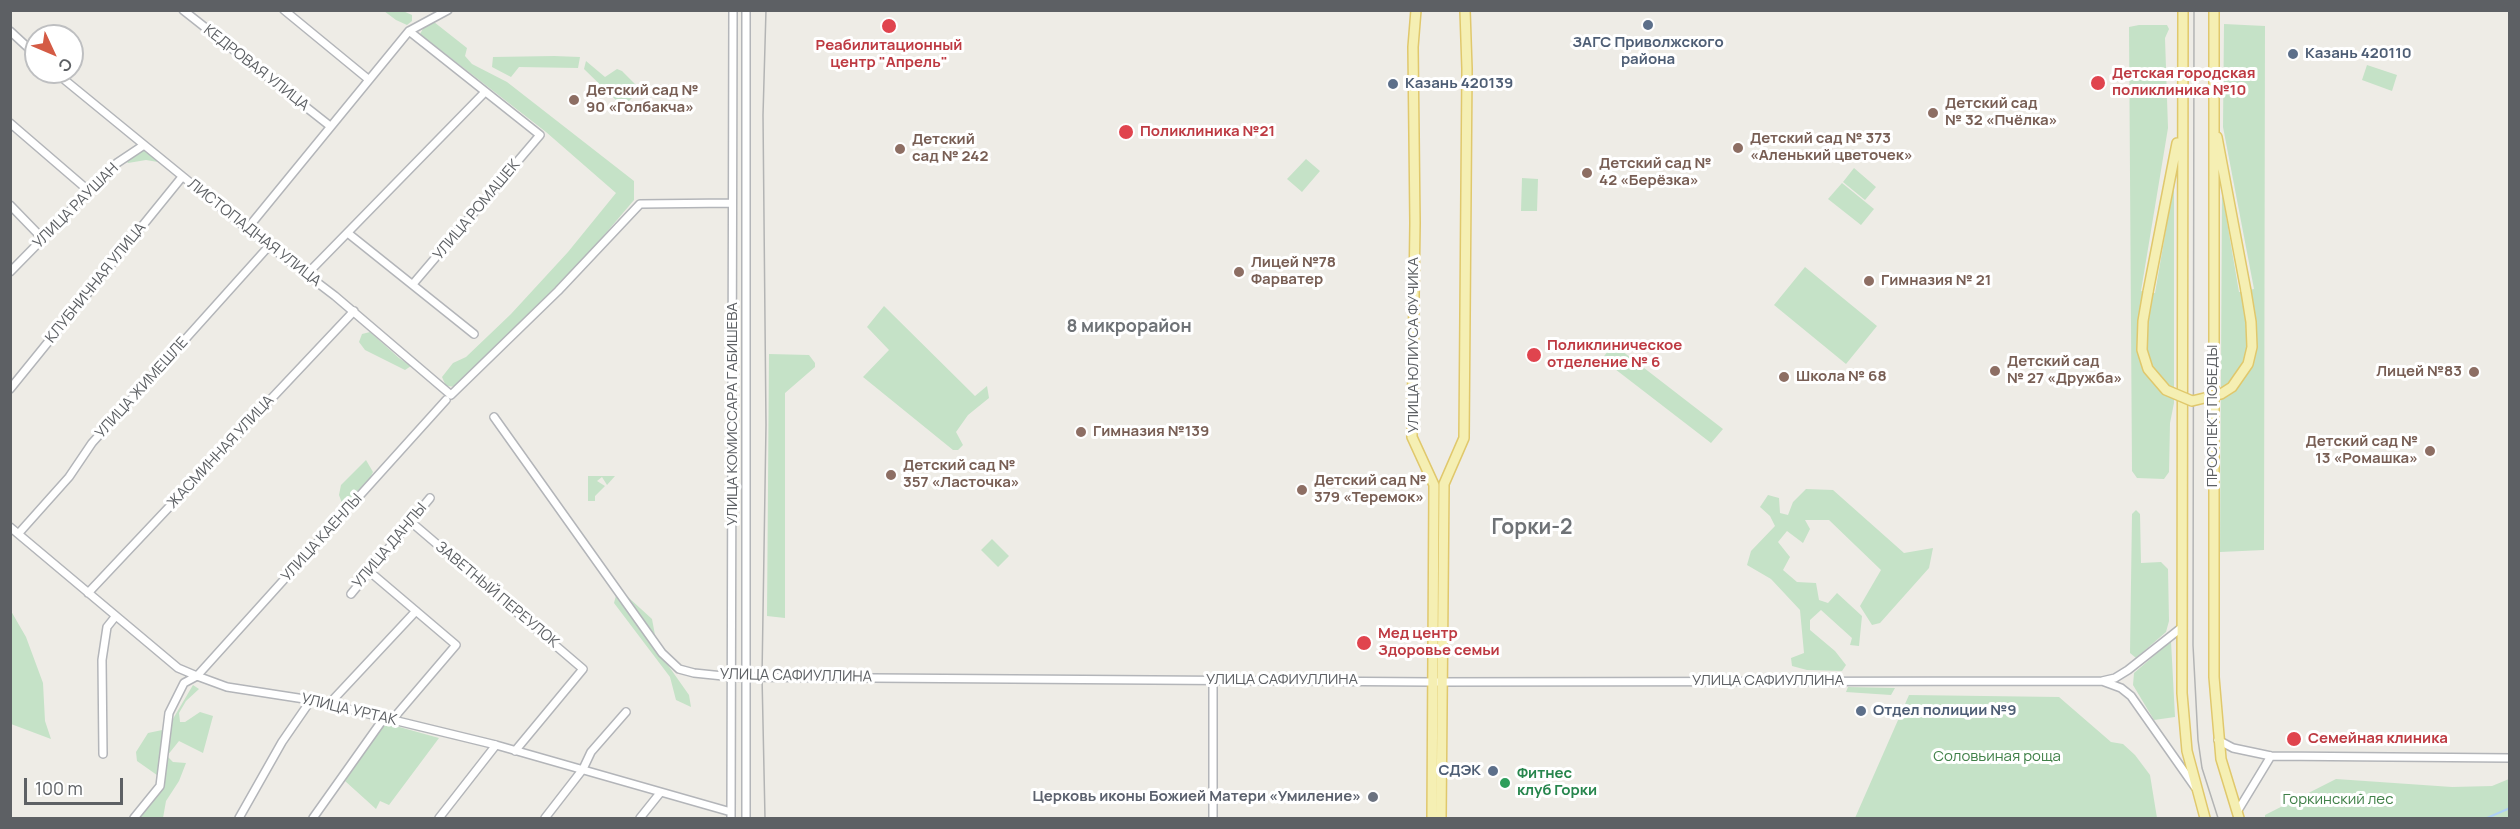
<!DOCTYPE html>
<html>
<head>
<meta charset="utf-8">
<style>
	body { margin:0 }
	#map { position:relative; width:2520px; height:829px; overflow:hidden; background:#eeece6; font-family:Manrope,sans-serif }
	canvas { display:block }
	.frame { position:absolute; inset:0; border:12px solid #5d6064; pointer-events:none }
	.north { position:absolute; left:24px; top:24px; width:60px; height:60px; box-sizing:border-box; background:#fff; border:2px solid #bebfc1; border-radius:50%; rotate:134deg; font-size:16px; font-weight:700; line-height:24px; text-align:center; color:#5d6064 }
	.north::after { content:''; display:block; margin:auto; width:21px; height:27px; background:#d45b45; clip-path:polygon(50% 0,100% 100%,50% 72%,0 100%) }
	.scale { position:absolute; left:24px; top:778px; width:99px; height:27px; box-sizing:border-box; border:3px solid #5d6064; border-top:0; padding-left:8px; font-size:18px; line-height:21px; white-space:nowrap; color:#5d6064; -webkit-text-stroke:4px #fff; paint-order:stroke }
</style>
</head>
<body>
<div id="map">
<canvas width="2520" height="829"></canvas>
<div class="frame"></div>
<div class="north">С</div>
<div class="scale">100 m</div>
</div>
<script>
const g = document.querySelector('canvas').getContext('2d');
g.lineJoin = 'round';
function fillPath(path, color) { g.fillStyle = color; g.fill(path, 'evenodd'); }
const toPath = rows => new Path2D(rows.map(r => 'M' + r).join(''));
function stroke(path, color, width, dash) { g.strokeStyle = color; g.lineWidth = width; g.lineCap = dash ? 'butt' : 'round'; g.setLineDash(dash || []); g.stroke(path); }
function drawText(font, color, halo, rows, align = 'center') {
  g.font = font + ' Manrope,sans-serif'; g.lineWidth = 6; g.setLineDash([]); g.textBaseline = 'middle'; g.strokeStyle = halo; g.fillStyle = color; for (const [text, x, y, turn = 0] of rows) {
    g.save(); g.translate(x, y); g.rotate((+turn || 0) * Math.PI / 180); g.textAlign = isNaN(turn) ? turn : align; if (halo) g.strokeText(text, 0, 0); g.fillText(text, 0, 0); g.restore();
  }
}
fillPath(toPath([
	[384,11,403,11,412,15,412,21,407,25,396,20],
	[434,22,467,48,465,56,472,64,507,82,634,181,634,200,589,253,457,387,446,386,442,377,453,363,466,357,511,314,568,252,616,193,546,132,420,34,424,27],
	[2224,24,2265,26,2264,550,2220,552,2222,192,2239,292,2254,289,2223,127],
	[2139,25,2167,25,2169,29,2165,38,2168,128,2141,291,2155,293,2174,183,2174,403,2170,423,2169,472,2164,479,2137,478,2132,471,2129,27],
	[493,57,554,56,580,57,578,68,519,67,511,77,492,67],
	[586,61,605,77,617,69,622,71,636,85,636,94,623,107,584,69],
	[2367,65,2397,75,2392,91,2362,80],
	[142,149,153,156,158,162,146,160,128,163,126,161],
	[1306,159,1320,171,1302,192,1287,179],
	[1854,168,1876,187,1865,200,1843,182],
	[1522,178,1538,179,1537,211,1521,211],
	[1842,183,1874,209,1861,225,1828,199],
	[1805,267,1877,326,1846,364,1774,305],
	[884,306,975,396,987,386,989,398,968,415,956,432,963,445,958,450,953,450,863,377,889,350,867,327],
	[370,332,399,358,411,366,405,370,365,350,359,342,362,334],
	[1613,344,1723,429,1711,443,1602,359],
	[769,354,809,355,815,363,815,367,785,393,785,618,767,616],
	[366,460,373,472,370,478,350,499,342,503,339,495,341,485],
	[588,476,615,476,607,485,602,477,597,481,605,486,595,496,595,501,588,501],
	[1806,489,1833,490,1904,553,1933,548,1929,568,1880,623,1872,625,1860,606,1881,570,1829,520,1805,520,1810,529,1803,543,1787,531,1778,542,1790,557,1783,570,1797,582,1816,583,1819,600,1828,603,1837,593,1862,616,1859,646,1850,645,1852,638,1821,610,1810,620,1810,630,1835,651,1846,665,1842,671,1807,670,1792,666,1791,658,1804,653,1800,610,1771,579,1747,565,1751,551,1775,526,1770,516,1760,507,1768,495,1779,498,1780,513,1788,515,1793,502],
	[2136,510,2140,514,2141,563,2161,562,2168,569,2169,621,2166,632,2136,658,2130,653,2132,514],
	[992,539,1009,556,998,567,981,550],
	[618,588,652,619,658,651,689,695,691,707,676,700,670,677,614,603],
	[11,611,26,637,43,683,45,721,51,739,11,724],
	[2171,641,2175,717,2154,720,2133,685,2134,673],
	[193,685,199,689,186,701,179,713,180,722,185,722,200,712,213,716,203,753,179,741,167,756,173,762,186,763,179,781,166,801,163,818,140,818,161,790,164,780,137,761,136,752,148,733,167,729],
	[1848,687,1895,688,1891,695,1846,692],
	[1909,695,2059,697,2111,742,2123,744,2135,755,2150,775,2157,818,1855,818],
	[385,723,439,738,389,805,380,801,376,809,345,781],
	[2336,779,2452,787,2492,786,2509,779,2509,818,2265,818,2265,815]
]), '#c5e2c7');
stroke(toPath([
	[2487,818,2510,808]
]), '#afd1f5', 2);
const minor = toPath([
	[183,10,330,126],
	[284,10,368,79],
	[10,31,36,55],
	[409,31,540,135,413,284],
	[55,72,247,229,335,296,451,395,558,291,640,204,732,203],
	[10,123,89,191],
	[10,205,43,239],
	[247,229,409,31,448,10],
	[349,234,474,334],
	[10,272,117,163,144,145],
	[307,274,485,92],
	[10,389,182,177],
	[494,417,662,653,679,669,694,673,733,677,1432,682,2102,681,2115,678,2128,670,2181,628],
	[411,522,583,669,515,751],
	[10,527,178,668,197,676,227,687,311,700,496,745,731,812],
	[19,533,69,477,92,443,269,246],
	[370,572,456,645,392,720],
	[88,593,354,311],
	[351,594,430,498],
	[2102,681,2121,688,2131,696,2195,787],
	[329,704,416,611],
	[2218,740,2233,748,2271,756,2510,758],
	[103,754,102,660,107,627,115,617],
	[2237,812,2271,756],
	[134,818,160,786,169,713,184,683,197,676,446,400],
	[239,818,282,742,311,700],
	[313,818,384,718],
	[439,818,496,745],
	[545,818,583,769,591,752,626,712],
	[640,818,660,793],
	[731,818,733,10],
	[746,818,746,10],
	[1213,818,1213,680]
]);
const major = toPath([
	[1416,10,1413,47,1415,223,1412,437,1434,485,1432,818],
	[2183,10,2182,693,2187,751,2205,818],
	[2214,10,2214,677,2221,759,2239,818],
	[2217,137,2246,291],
	[2148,292,2177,143],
	[1441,818,1444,484,1464,438,1467,69,1465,10]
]);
stroke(minor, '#b3b5b9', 10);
stroke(major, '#e0c86c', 12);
stroke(minor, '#fff', 7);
stroke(major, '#f5efb3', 9);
stroke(toPath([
	[2194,10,2193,645,2198,740,2202,768,2218,818],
	[765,818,762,676,766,425,763,115,766,10]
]), '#b3b4b4', 1.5);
const majorBridge = toPath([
	[2148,292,2143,321,2142,350,2148,369,2166,390,2192,401,2221,394,2232,387,2248,364,2252,347,2251,322,2246,291]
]);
stroke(majorBridge, '#e0c86c', 12, []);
stroke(majorBridge, '#f5efb3', 9);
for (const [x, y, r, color] of [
	[1648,25,6,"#5c6f8a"],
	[889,26,8,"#e0444e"],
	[2293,54,6,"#5c6f8a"],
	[2098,83,8,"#e0444e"],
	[1393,84,6,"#5c6f8a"],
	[574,100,6,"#8d6e63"],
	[1933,113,6,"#8d6e63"],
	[1126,132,8,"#e0444e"],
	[1738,148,6,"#8d6e63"],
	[900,149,6,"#8d6e63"],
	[1587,173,6,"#8d6e63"],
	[1239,272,6,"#8d6e63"],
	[1869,281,6,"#8d6e63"],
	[1534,355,8,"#e0444e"],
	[1995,371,6,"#8d6e63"],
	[2474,372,6,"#8d6e63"],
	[1784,377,6,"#8d6e63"],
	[1081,432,6,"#8d6e63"],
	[2430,451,6,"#8d6e63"],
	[891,475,6,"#8d6e63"],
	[1302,490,6,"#8d6e63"],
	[1364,643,8,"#e0444e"],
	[1861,711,6,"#5c6f8a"],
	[2294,739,8,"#e0444e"],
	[1493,771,6,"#5c6f8a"],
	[1505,783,6,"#2e9e5b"],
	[1373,797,6,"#6b7280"]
]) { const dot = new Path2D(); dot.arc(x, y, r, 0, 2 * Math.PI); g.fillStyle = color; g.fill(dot); stroke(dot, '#fff', 2); }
drawText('bold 15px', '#4e5e75', '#fff', [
	["ЗАГС Приволжского",1648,43,"center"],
	["района",1648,60,"center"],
	["Казань 420110",2305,54],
	["Казань 420139",1405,84],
	["Отдел полиции №9",1873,711],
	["СДЭК",1481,771,"right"]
], 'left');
drawText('bold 15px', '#be3a42', '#fff', [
	["Реабилитационный",889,46,"center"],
	["центр \"Апрель\"",889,63,"center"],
	["Детская городская",2112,74],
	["поликлиника №10",2112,91],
	["Поликлиника №21",1140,132],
	["Поликлиническое",1547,346],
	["отделение № 6",1547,363],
	["Мед центр",1378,634],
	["Здоровье семьи",1378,651],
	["Семейная клиника",2308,739]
], 'left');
drawText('15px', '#5d6064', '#fff', [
	["КЕДРОВАЯ УЛИЦА",256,68,38],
	["УЛИЦА РАУШАН",76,206,-45],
	["УЛИЦА РОМАШЕК",477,210,-50],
	["ЛИСТОПАДНАЯ УЛИЦА",254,233,38],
	["КЛУБНИЧНАЯ УЛИЦА",96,283,-51],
	["УЛИЦА ЮЛИУСА ФУЧИКА",1414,345,-90],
	["УЛИЦА ЖИМЕШЛЕ",142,388,-48],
	["УЛИЦА КОМИССАРА ГАБИШЕВА",733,414,-90],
	["ПРОСПЕКТ ПОБЕДЫ",2213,416,-90],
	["ЖАСМИННАЯ УЛИЦА",221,452,-47],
	["УЛИЦА КАЕНЛЫ",322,538,-48],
	["УЛИЦА ДАНЛЫ",390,546,-50],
	["ЗАВЕТНЫЙ ПЕРЕУЛОК",497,595,40],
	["УЛИЦА САФИУЛЛИНА",796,676,1],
	["УЛИЦА САФИУЛЛИНА",1282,680],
	["УЛИЦА САФИУЛЛИНА",1768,681],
	["УЛИЦА УРТАК",349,710,13]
]);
drawText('bold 15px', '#785e54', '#fff', [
	["Детский сад №",586,91],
	["90 «Голбакча»",586,108],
	["Детский сад",1945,104],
	["№ 32 «Пчёлка»",1945,121],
	["Детский сад № 373",1750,139],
	["«Аленький цветочек»",1750,156],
	["Детский",912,140],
	["сад № 242",912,157],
	["Детский сад №",1599,164],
	["42 «Берёзка»",1599,181],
	["Лицей №78",1251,263],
	["Фарватер",1251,280],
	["Гимназия № 21",1881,281],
	["Детский сад",2007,362],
	["№ 27 «Дружба»",2007,379],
	["Лицей №83",2462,372,"right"],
	["Школа № 68",1796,377],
	["Гимназия №139",1093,432],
	["Детский сад №",2418,442,"right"],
	["13 «Ромашка»",2418,459,"right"],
	["Детский сад №",903,466],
	["357 «Ласточка»",903,483],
	["Детский сад №",1314,481],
	["379 «Теремок»",1314,498]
], 'left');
drawText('15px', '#408048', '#fff', [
	["Соловьиная роща",1997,757],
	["Горкинский лес",2338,800]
]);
drawText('bold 15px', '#27864d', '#fff', [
	["Фитнес",1517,774],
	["клуб Горки",1517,791]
], 'left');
drawText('bold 15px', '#5b616d', '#fff', [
	["Церковь иконы Божией Матери «Умиление»",1361,797]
], 'right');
drawText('bold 18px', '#6e7276', '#fff', [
	["8 микрорайон",1129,327]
]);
drawText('bold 21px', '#6e7276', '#fff', [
	["Горки-2",1532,528]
]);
</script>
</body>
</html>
